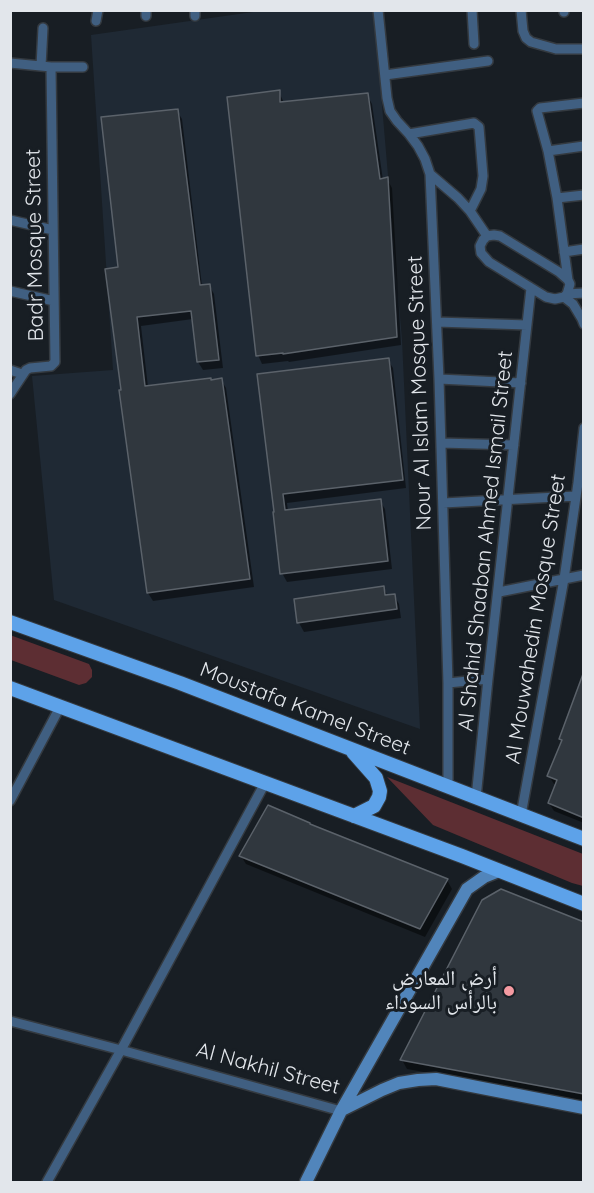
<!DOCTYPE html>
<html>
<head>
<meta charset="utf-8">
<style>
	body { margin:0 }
	#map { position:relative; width:594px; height:1193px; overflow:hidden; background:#181e24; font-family:Quicksand,sans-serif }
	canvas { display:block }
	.frame { position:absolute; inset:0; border:12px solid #e2e6eb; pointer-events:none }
</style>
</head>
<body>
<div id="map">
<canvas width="594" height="1193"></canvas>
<div class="frame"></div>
</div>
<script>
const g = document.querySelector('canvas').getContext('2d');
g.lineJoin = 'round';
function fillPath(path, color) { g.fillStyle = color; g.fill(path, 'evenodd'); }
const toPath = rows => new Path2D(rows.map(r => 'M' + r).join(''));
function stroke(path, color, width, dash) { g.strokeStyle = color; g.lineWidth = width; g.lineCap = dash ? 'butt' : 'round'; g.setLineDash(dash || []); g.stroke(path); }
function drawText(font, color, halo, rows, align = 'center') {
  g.font = font + ' Quicksand,"Noto Naskh Arabic",sans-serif'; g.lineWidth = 6; g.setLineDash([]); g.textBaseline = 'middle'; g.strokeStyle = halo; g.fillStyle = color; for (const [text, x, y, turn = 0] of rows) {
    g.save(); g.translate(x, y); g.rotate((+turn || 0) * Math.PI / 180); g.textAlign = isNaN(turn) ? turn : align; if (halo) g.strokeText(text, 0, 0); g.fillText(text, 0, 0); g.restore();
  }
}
fillPath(toPath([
	[260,11,374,11,402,340,420,729,54,600,32,376,113,370,91,35]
]), '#1f2934');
fillPath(toPath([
	[10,635,89,664,92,670,92,677,86,683,79,685,11,660],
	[387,777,583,854,583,886,572,883,433,825]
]), '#5d2e33');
fillPath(toPath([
	[279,92,284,103,367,95,372,104,383,180,387,179,392,188,401,345,289,362,288,361,262,364,258,355],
	[177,111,182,119,202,286,209,285,214,294,223,368,203,370,198,362,193,319,141,326,148,387,221,380,226,388,254,587,153,601,148,593,121,391,123,391,119,268],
	[388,360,393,368,406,488,287,503,288,512,380,501,385,509,392,569,287,582,282,573,259,376],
	[383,588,388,596,394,595,399,604,401,618,304,632,299,623,295,600],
	[584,766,584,823,554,811,549,803,556,785,554,784,549,776],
	[241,856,447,880,452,889,425,937,246,864],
	[584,924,584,1101,407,1069,402,1060]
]), '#0007');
const building = toPath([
	[280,90,280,102,368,93,380,179,388,177,397,337,283,354,283,353,256,356,227,97,280,90],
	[178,109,200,285,210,284,219,360,197,362,191,311,137,317,145,386,211,378,211,380,222,378,250,579,147,593,119,390,121,390,105,269,118,267,101,117,178,109],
	[389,358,403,480,283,494,285,510,381,499,388,561,280,574,273,512,274,512,257,374,389,358],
	[384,586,385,595,395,594,397,609,297,623,294,599,384,586],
	[583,674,584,675,584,818,548,803,557,780,547,776,562,740,559,739,583,674],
	[268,805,310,823,310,824,448,879,420,929,239,856,268,805],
	[501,889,584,922,584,1094,400,1060,482,900,501,889]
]);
fillPath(building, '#30373e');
stroke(building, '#5b626a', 1.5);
const street = toPath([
	[195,10,195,16],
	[378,10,387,98,390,111,397,121,409,134,418,146,425,159,430,174,439,379,448,683,448,787],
	[472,10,474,44],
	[521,10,523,31,526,38,531,42,556,49,584,49],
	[564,10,564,12],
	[146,16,146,10],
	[96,21,98,10],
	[10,63,51,67,83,67],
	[41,66,43,28],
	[385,75,488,61],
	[409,134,474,123,479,127,483,176,481,189,470,211],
	[548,151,584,146],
	[430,174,458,198,470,211,487,236],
	[557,198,584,195],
	[10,220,53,230],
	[494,235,500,236,559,272,568,280,570,284,567,294,564,297,555,299,546,297,489,262,481,253,480,246,483,240,487,236,494,235],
	[564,252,584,249],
	[568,280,557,198,548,151,537,111,540,108,584,103],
	[10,291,54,301],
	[567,294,584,293],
	[564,297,573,304,582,319,584,324],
	[437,322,527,325],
	[10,370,22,374],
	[439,379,521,383],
	[10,394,26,370,30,368,51,366,55,362,51,67],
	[441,443,514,445],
	[443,503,576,496],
	[499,592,584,575],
	[448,683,488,679],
	[476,798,488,679,531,288],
	[10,801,60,707],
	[521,815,564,579,578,483,584,428],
	[10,1021,121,1050,341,1111],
	[47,1182,121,1050,265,783]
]);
const secondary = toPath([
	[342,1110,382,1090,399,1083,418,1080,436,1079,584,1108],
	[306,1182,341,1111,467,889,484,877,499,871]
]);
const primary = toPath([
	[10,622,180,683,584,839],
	[10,688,462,856,584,904],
	[353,752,376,778,380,791,379,797,374,806,354,816]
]);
stroke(street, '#343a40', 12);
stroke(secondary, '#343a40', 15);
stroke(primary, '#343a40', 16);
stroke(street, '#405f81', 9);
stroke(secondary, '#5185bb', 12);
stroke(primary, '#5da2e9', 14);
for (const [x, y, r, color] of [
	[509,991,6,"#f49aa1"]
]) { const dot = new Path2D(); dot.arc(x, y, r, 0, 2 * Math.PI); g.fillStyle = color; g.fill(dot); stroke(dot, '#181e24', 2); }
drawText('21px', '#e2e6eb', '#181e24', [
	["Badr Mosque Street",35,245,-91],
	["Nour Al Islam Mosque Street",420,393,-92],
	["Al Shahid Shaaban Ahmed Ismail Street",486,541,-84],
	["Al Mouwahedin Mosque Street",536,619,-81],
	["Moustafa Kamel Street",305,709,21],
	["Al Nakhil Street",268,1069,15]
]);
drawText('21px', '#e2e6eb', '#181e24', [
	["أرض المعارض",497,979],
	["بالرأس السوداء",497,1003]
], 'right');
</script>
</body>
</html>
